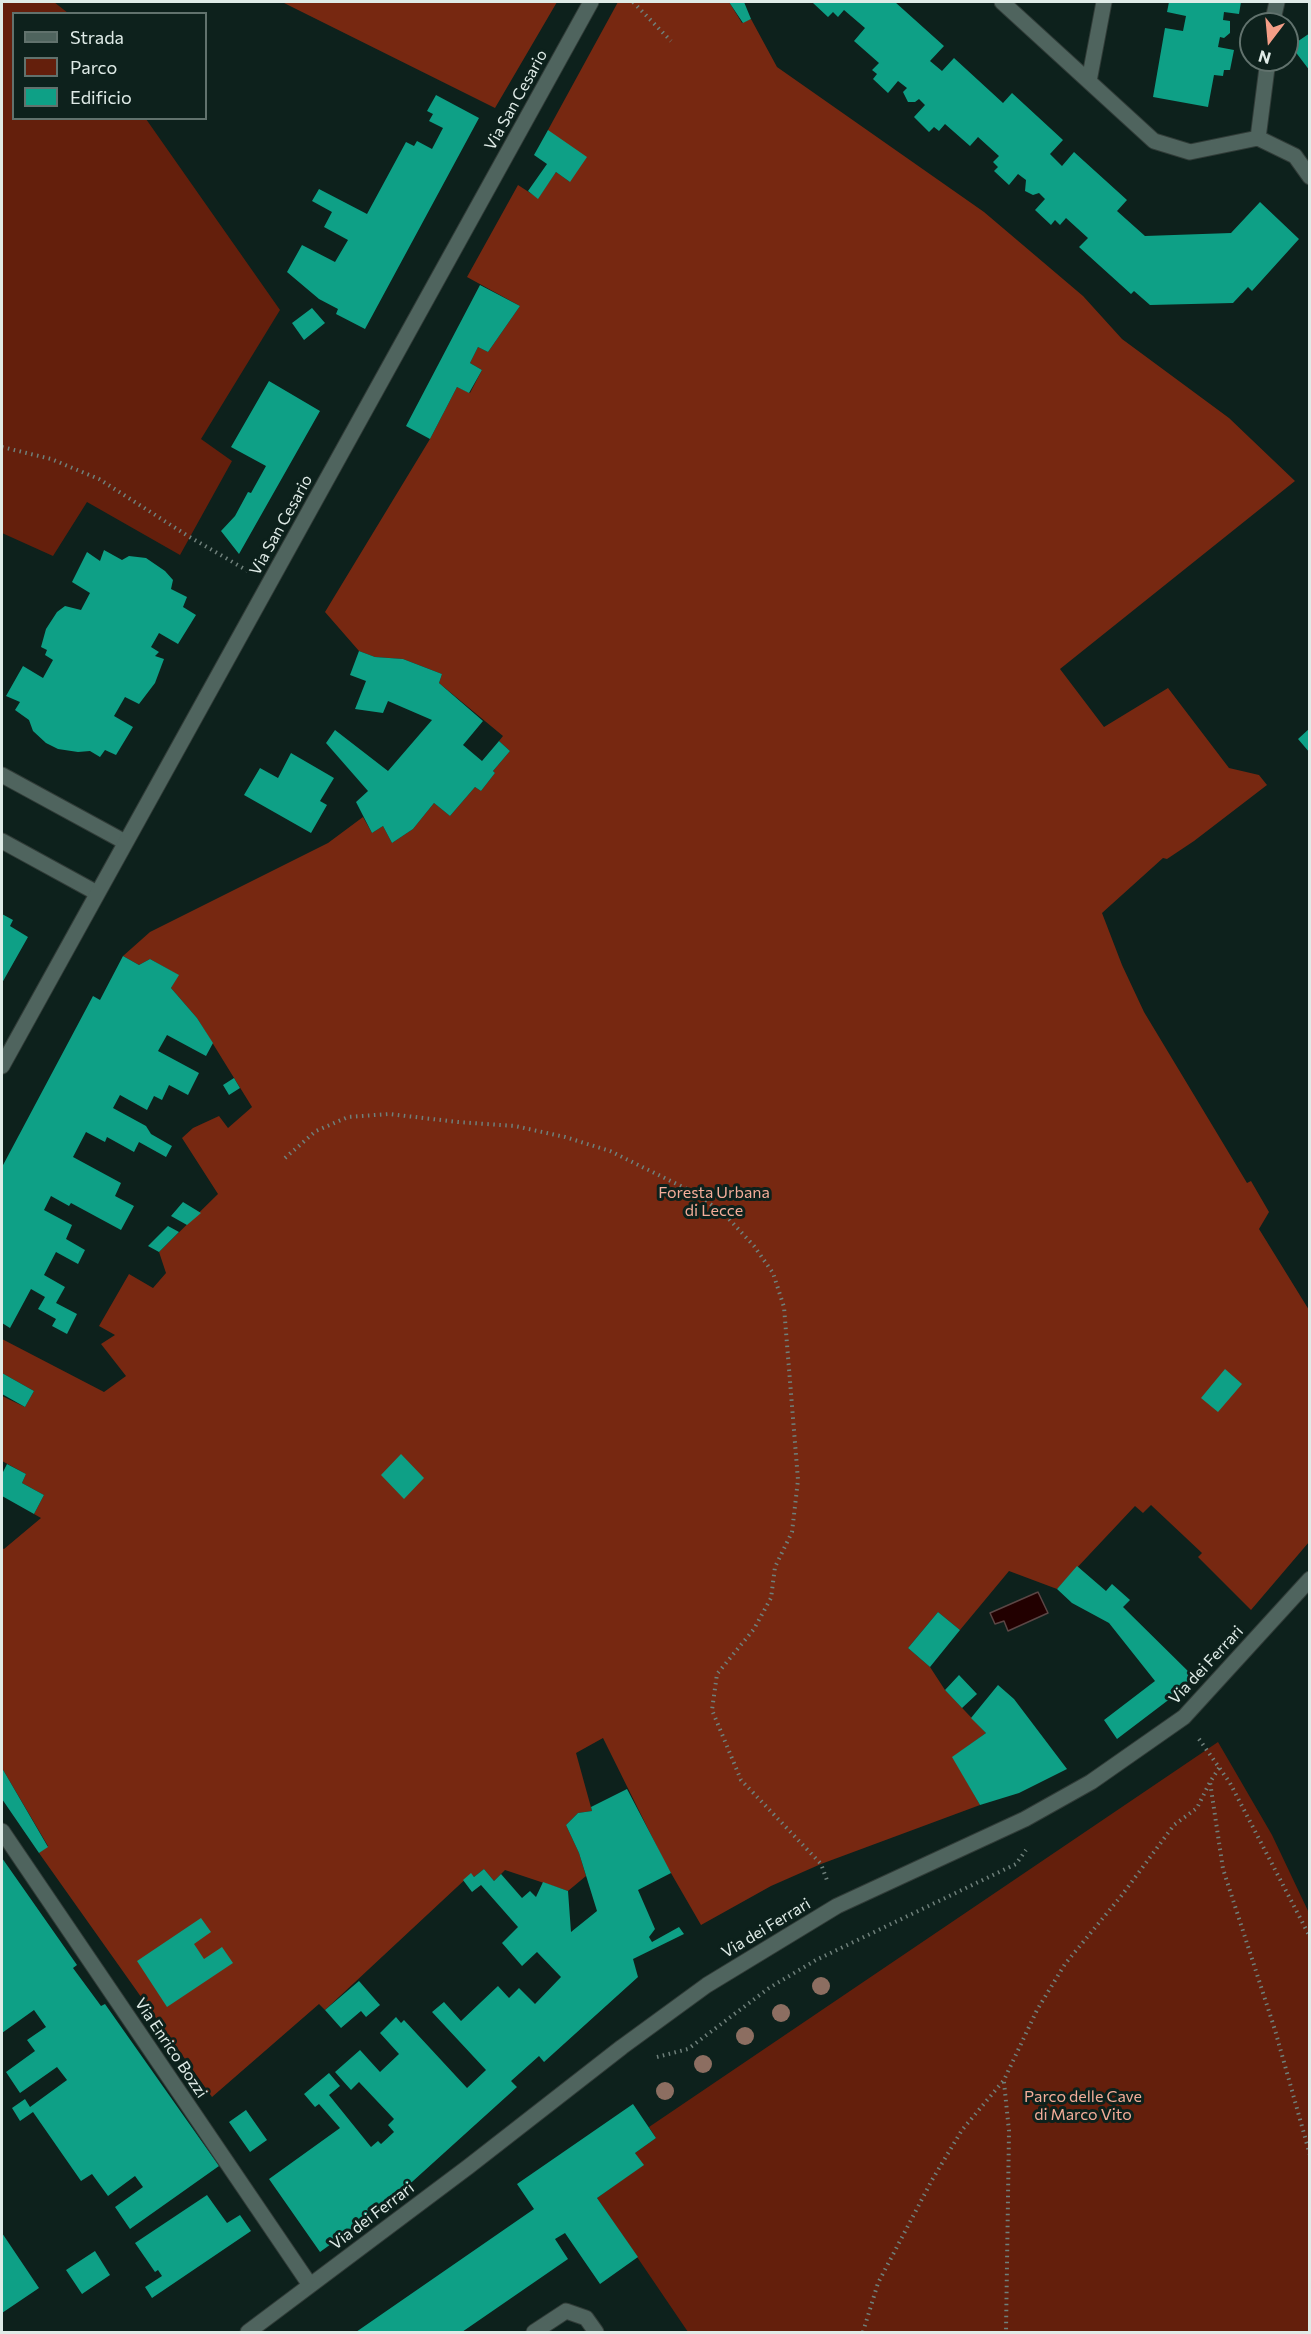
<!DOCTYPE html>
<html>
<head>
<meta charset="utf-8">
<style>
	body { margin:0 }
	#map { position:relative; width:1311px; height:2334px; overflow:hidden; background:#0d211c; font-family:Commissioner,sans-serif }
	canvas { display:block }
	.frame { position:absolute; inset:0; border:3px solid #dfebe7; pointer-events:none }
	.legend { position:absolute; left:12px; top:12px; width:195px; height:108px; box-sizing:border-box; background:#0d211c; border:2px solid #61726d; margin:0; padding:8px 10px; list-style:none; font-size:18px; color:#dfebe7 }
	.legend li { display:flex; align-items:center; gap:12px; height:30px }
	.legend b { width:30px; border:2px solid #61726d }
	.north { position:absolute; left:1239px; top:12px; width:60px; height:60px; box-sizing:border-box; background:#0d211c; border:2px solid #61726d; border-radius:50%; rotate:196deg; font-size:16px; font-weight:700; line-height:24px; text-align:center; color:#dfebe7 }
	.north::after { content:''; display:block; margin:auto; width:21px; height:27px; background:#f49e87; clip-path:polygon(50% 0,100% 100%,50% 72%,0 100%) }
</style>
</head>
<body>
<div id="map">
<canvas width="1311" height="2334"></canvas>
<div class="frame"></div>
<ul class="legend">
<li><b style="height:8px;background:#4f645e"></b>Strada</li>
<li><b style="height:16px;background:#641f0c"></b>Parco</li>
<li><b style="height:16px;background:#0ea086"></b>Edificio</li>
</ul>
<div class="north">N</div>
</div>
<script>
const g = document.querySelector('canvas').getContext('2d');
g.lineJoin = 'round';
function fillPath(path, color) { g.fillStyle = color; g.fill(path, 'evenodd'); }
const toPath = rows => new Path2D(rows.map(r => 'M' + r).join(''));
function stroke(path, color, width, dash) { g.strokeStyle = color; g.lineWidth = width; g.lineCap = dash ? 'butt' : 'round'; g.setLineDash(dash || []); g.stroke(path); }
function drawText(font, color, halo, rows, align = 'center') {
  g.font = font + ' Commissioner,sans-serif'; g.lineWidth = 6; g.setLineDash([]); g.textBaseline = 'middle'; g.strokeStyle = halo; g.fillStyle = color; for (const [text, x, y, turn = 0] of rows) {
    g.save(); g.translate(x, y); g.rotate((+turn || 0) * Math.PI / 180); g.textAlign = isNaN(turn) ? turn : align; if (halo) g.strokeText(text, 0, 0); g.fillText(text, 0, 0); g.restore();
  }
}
fillPath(toPath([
	[2,2,54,2,68,13,14,14,14,118,146,119,280,310,201,439,232,461,180,555,87,502,53,556,2,533],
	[1218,1742,1272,1835,1309,1913,1309,2332,688,2332,597,2198,643,2165,635,2153,656,2138,649,2127]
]), '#641f0c');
fillPath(toPath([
	[282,2,557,2,495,108],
	[618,2,729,2,742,23,751,19,777,67,984,212,1083,296,1122,339,1229,418,1295,481,1060,669,1104,727,1168,688,1229,768,1259,775,1267,785,1194,841,1167,859,1163,858,1102,913,1122,965,1144,1012,1247,1183,1251,1181,1269,1212,1259,1229,1309,1310,1309,1542,1251,1610,1198,1557,1202,1553,1151,1505,1143,1513,1135,1506,1057,1589,1009,1571,960,1630,938,1612,908,1648,930,1667,945,1690,986,1733,953,1757,980,1805,821,1864,771,1886,701,1925,664,1861,603,1738,576,1753,592,1811,578,1813,566,1825,579,1853,586,1876,568,1891,505,1870,494,1881,484,1869,474,1877,471,1874,325,2010,319,2004,212,2097,39,1853,48,1846,2,1768,2,1548,4,1549,41,1518,34,1514,44,1495,22,1483,26,1474,2,1461,2,1396,25,1407,34,1391,2,1373,2,1339,104,1392,126,1376,101,1344,115,1335,99,1326,129,1274,153,1288,166,1273,159,1252,218,1194,182,1138,193,1128,219,1116,228,1128,252,1107,197,1018,171,988,178,975,150,959,139,965,123,956,150,932,328,843,363,817,372,833,383,826,392,843,413,829,434,803,450,816,475,787,481,791,495,773,493,771,510,751,499,741,503,736,439,683,442,674,403,659,375,657,359,651,325,612,430,439,457,387,470,393,482,370,470,363,478,347,488,352,520,306,467,277,518,185,538,198,556,172,570,182,548,130]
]), '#772811');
const water = toPath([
	[1038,1592,1048,1613,1008,1631,1004,1621,995,1624,990,1613,1038,1592]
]);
fillPath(water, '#200');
stroke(water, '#5b4645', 1.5);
fillPath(toPath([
	[729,2,744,2,751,19,743,23],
	[814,2,895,2,944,46,930,61,942,71,954,58,1003,103,1012,93,1063,140,1050,154,1062,166,1074,152,1127,200,1117,211,1145,236,1231,233,1260,202,1299,239,1252,291,1248,287,1233,303,1150,305,1134,291,1131,294,1079,247,1088,238,1066,218,1060,225,1055,220,1051,225,1035,210,1045,199,1039,193,1033,195,1025,191,1026,180,1018,174,1009,185,994,171,998,167,993,162,999,156,978,137,970,146,945,124,939,131,934,127,929,132,914,117,925,105,919,99,915,102,908,102,903,92,907,88,898,81,888,93,873,79,877,74,872,70,879,63,854,41,865,28,844,10,838,17,833,12,828,17,813,3],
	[1169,2,1241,2,1239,14,1224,12,1223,20,1230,21,1230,33,1224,38,1220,37,1218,47,1234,50,1230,70,1224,70,1223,76,1214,75,1208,107,1153,97,1165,28,1183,31,1186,16,1167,12],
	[1310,33,1310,71,1291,46],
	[436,95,479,118,365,329,336,314,338,309,319,299,287,272,302,245,335,262,348,240,324,227,332,212,312,201,319,189,367,214,406,142,414,146,417,141,432,149,443,128,429,121,433,114,427,111],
	[548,130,587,157,570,182,556,172,538,199,528,191,547,164,534,155],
	[480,285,520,306,488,352,478,347,470,363,482,370,469,393,457,387,430,439,406,426],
	[312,308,325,323,304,340,292,323],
	[269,381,320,411,239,554,221,531,235,516,248,492,251,493,266,466,231,447],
	[104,550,122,560,129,556,146,558,165,571,173,580,171,589,187,597,183,607,196,615,178,644,159,633,151,647,159,652,155,656,164,659,155,683,139,704,125,697,114,716,133,727,116,755,105,750,100,757,90,751,78,752,58,749,46,743,33,731,29,720,15,710,20,702,6,696,23,666,43,678,53,660,45,655,47,650,41,647,46,629,57,612,65,606,81,610,90,593,72,582,87,552,100,561],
	[359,651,375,657,403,659,442,674,439,683,483,721,463,745,482,761,499,741,510,751,493,771,495,773,481,791,475,787,450,816,434,803,413,829,392,843,383,826,372,833,356,802,368,791,326,743,335,730,388,771,432,720,388,701,383,713,355,709,366,681,350,675],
	[1310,728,1310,753,1298,739],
	[291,753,334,778,320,801,327,805,311,833,244,795,260,768,278,778],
	[2,914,13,920,10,926,28,937,2,983],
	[123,956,139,965,150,959,179,975,171,988,197,1018,213,1043,206,1056,167,1035,158,1051,199,1073,188,1095,169,1085,162,1100,154,1096,147,1110,120,1095,113,1108,146,1126,151,1134,172,1146,166,1157,139,1142,134,1152,107,1137,105,1142,86,1132,73,1157,121,1183,115,1196,134,1206,121,1230,71,1203,69,1206,51,1196,44,1210,72,1225,66,1239,85,1250,78,1264,56,1252,44,1275,65,1287,56,1303,77,1314,67,1334,52,1326,56,1319,38,1309,45,1297,31,1289,10,1328,2,1323,2,1167,93,996,100,1000],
	[234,1078,240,1088,229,1095,223,1085],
	[183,1202,201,1213,187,1225,171,1216],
	[168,1226,179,1232,159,1252,148,1246],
	[1225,1369,1242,1384,1218,1412,1201,1398],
	[2,1373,34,1391,25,1407,2,1394],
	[401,1454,424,1478,404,1499,381,1475],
	[7,1464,26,1474,22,1483,44,1495,34,1514,2,1496,2,1474],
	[1077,1566,1106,1591,1112,1584,1130,1600,1123,1607,1196,1679,1117,1739,1104,1720,1155,1681,1109,1623,1072,1603,1057,1589],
	[938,1612,960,1630,930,1667,908,1648],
	[959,1675,977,1694,962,1708,945,1690],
	[998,1685,1014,1699,1067,1769,1019,1793,980,1805,952,1757,986,1733,971,1718],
	[2,1768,48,1847,39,1853,2,1799],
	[627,1789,671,1873,638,1890,655,1929,649,1937,652,1942,679,1927,684,1934,633,1959,638,1977,544,2062,539,2056,511,2081,517,2087,392,2200,320,2252,269,2179,340,2128,319,2104,315,2107,304,2094,329,2073,340,2086,329,2095,371,2147,378,2141,381,2144,394,2132,388,2125,394,2119,359,2082,351,2090,335,2072,360,2050,380,2072,399,2054,380,2033,396,2017,401,2023,404,2020,467,2088,486,2070,432,2012,444,2002,461,2021,498,1986,509,1998,519,1988,535,2004,561,1977,537,1952,522,1966,502,1943,518,1927,481,1885,472,1892,463,1880,471,1873,474,1877,484,1869,494,1881,501,1874,522,1898,530,1891,536,1897,543,1882,568,1891,571,1932,597,1911,579,1853,566,1825,578,1813,592,1811,591,1807],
	[2,1858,77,1965,73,1968,101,2006,105,2004,219,2166,130,2229,115,2207,143,2187,135,2176,108,2196,92,2174,81,2181,33,2112,20,2121,12,2108,25,2099,30,2107,67,2080,57,2067,20,2093,6,2072,35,2051,27,2040,46,2027,34,2010,2,2033],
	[201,1918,211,1932,194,1944,204,1959,222,1947,233,1963,167,2007,137,1961],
	[359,1981,380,2005,366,2017,361,2011,341,2028,325,2010],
	[633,2104,656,2138,635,2153,644,2165,597,2198,638,2257,600,2284,565,2233,555,2239,568,2259,462,2332,356,2332,534,2209,517,2184],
	[246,2110,267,2140,250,2152,229,2122],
	[207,2195,227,2223,240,2215,251,2231,152,2298,145,2287,162,2276,158,2270,155,2272,135,2243],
	[2,2233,39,2288,2,2313],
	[95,2251,110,2275,82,2294,66,2270]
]), '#0ea086');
const lane = toPath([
	[1002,2,1154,141,1190,152,1258,138,1268,60],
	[1272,24,1277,2],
	[1089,81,1104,2],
	[1258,138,1295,156,1310,177]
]);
const street = toPath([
	[2,775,125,842],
	[2,841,97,893],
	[2,1831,310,2285],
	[248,2332,468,2167,622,2047,707,1985,837,1906,1025,1819,1091,1782,1184,1717,1310,1579],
	[534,2332,566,2311,586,2318,596,2332]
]);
const secondary = toPath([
	[2,1066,591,2]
]);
stroke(lane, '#313c38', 17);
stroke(street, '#313c38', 17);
stroke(secondary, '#313c38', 17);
stroke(toPath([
	[633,2,671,41],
	[2,447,51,459,99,479,188,536,248,571],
	[285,1158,316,1131,348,1117,389,1114,458,1122,515,1126,565,1137,610,1151,699,1195,729,1219,754,1246,773,1273,784,1307,798,1480,792,1532,775,1567,771,1598,754,1629,717,1674,712,1710,741,1780,821,1864,828,1883],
	[1199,1739,1230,1783,1310,1937],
	[1219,1768,1210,1782,1223,1869,1275,2030,1310,2155],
	[657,2057,688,2049,769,1988,816,1960,1016,1864,1026,1850],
	[1004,2082,1009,2131,1006,2332],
	[863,2332,878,2283,932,2180,962,2130,1004,2080,1037,2010,1065,1964,1122,1895,1174,1825,1197,1808,1210,1782]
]), '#6f807b', 4, [1.5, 4.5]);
stroke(lane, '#4f645e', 15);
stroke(street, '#4f645e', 15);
stroke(secondary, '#4f645e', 15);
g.fillStyle = '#8c6e61';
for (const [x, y] of [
	[821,1986],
	[781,2013],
	[745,2036],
	[703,2064],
	[665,2091]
]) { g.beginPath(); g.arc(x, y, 9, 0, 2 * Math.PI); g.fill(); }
drawText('16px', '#dfebe7', '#0d211c', [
	["Via San Cesario",516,100,-61],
	["Via San Cesario",281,525,-61],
	["Via dei Ferrari",1206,1665,-47],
	["Via dei Ferrari",766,1928,-31],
	["Via Enrico Bozzi",171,2048,56],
	["Via dei Ferrari",372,2216,-37]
]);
drawText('16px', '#f3ad99', '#0d211c', [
	["Foresta Urbana",714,1193],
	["di Lecce",714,1211],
	["Parco delle Cave",1083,2097],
	["di Marco Vito",1083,2115]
]);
</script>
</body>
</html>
